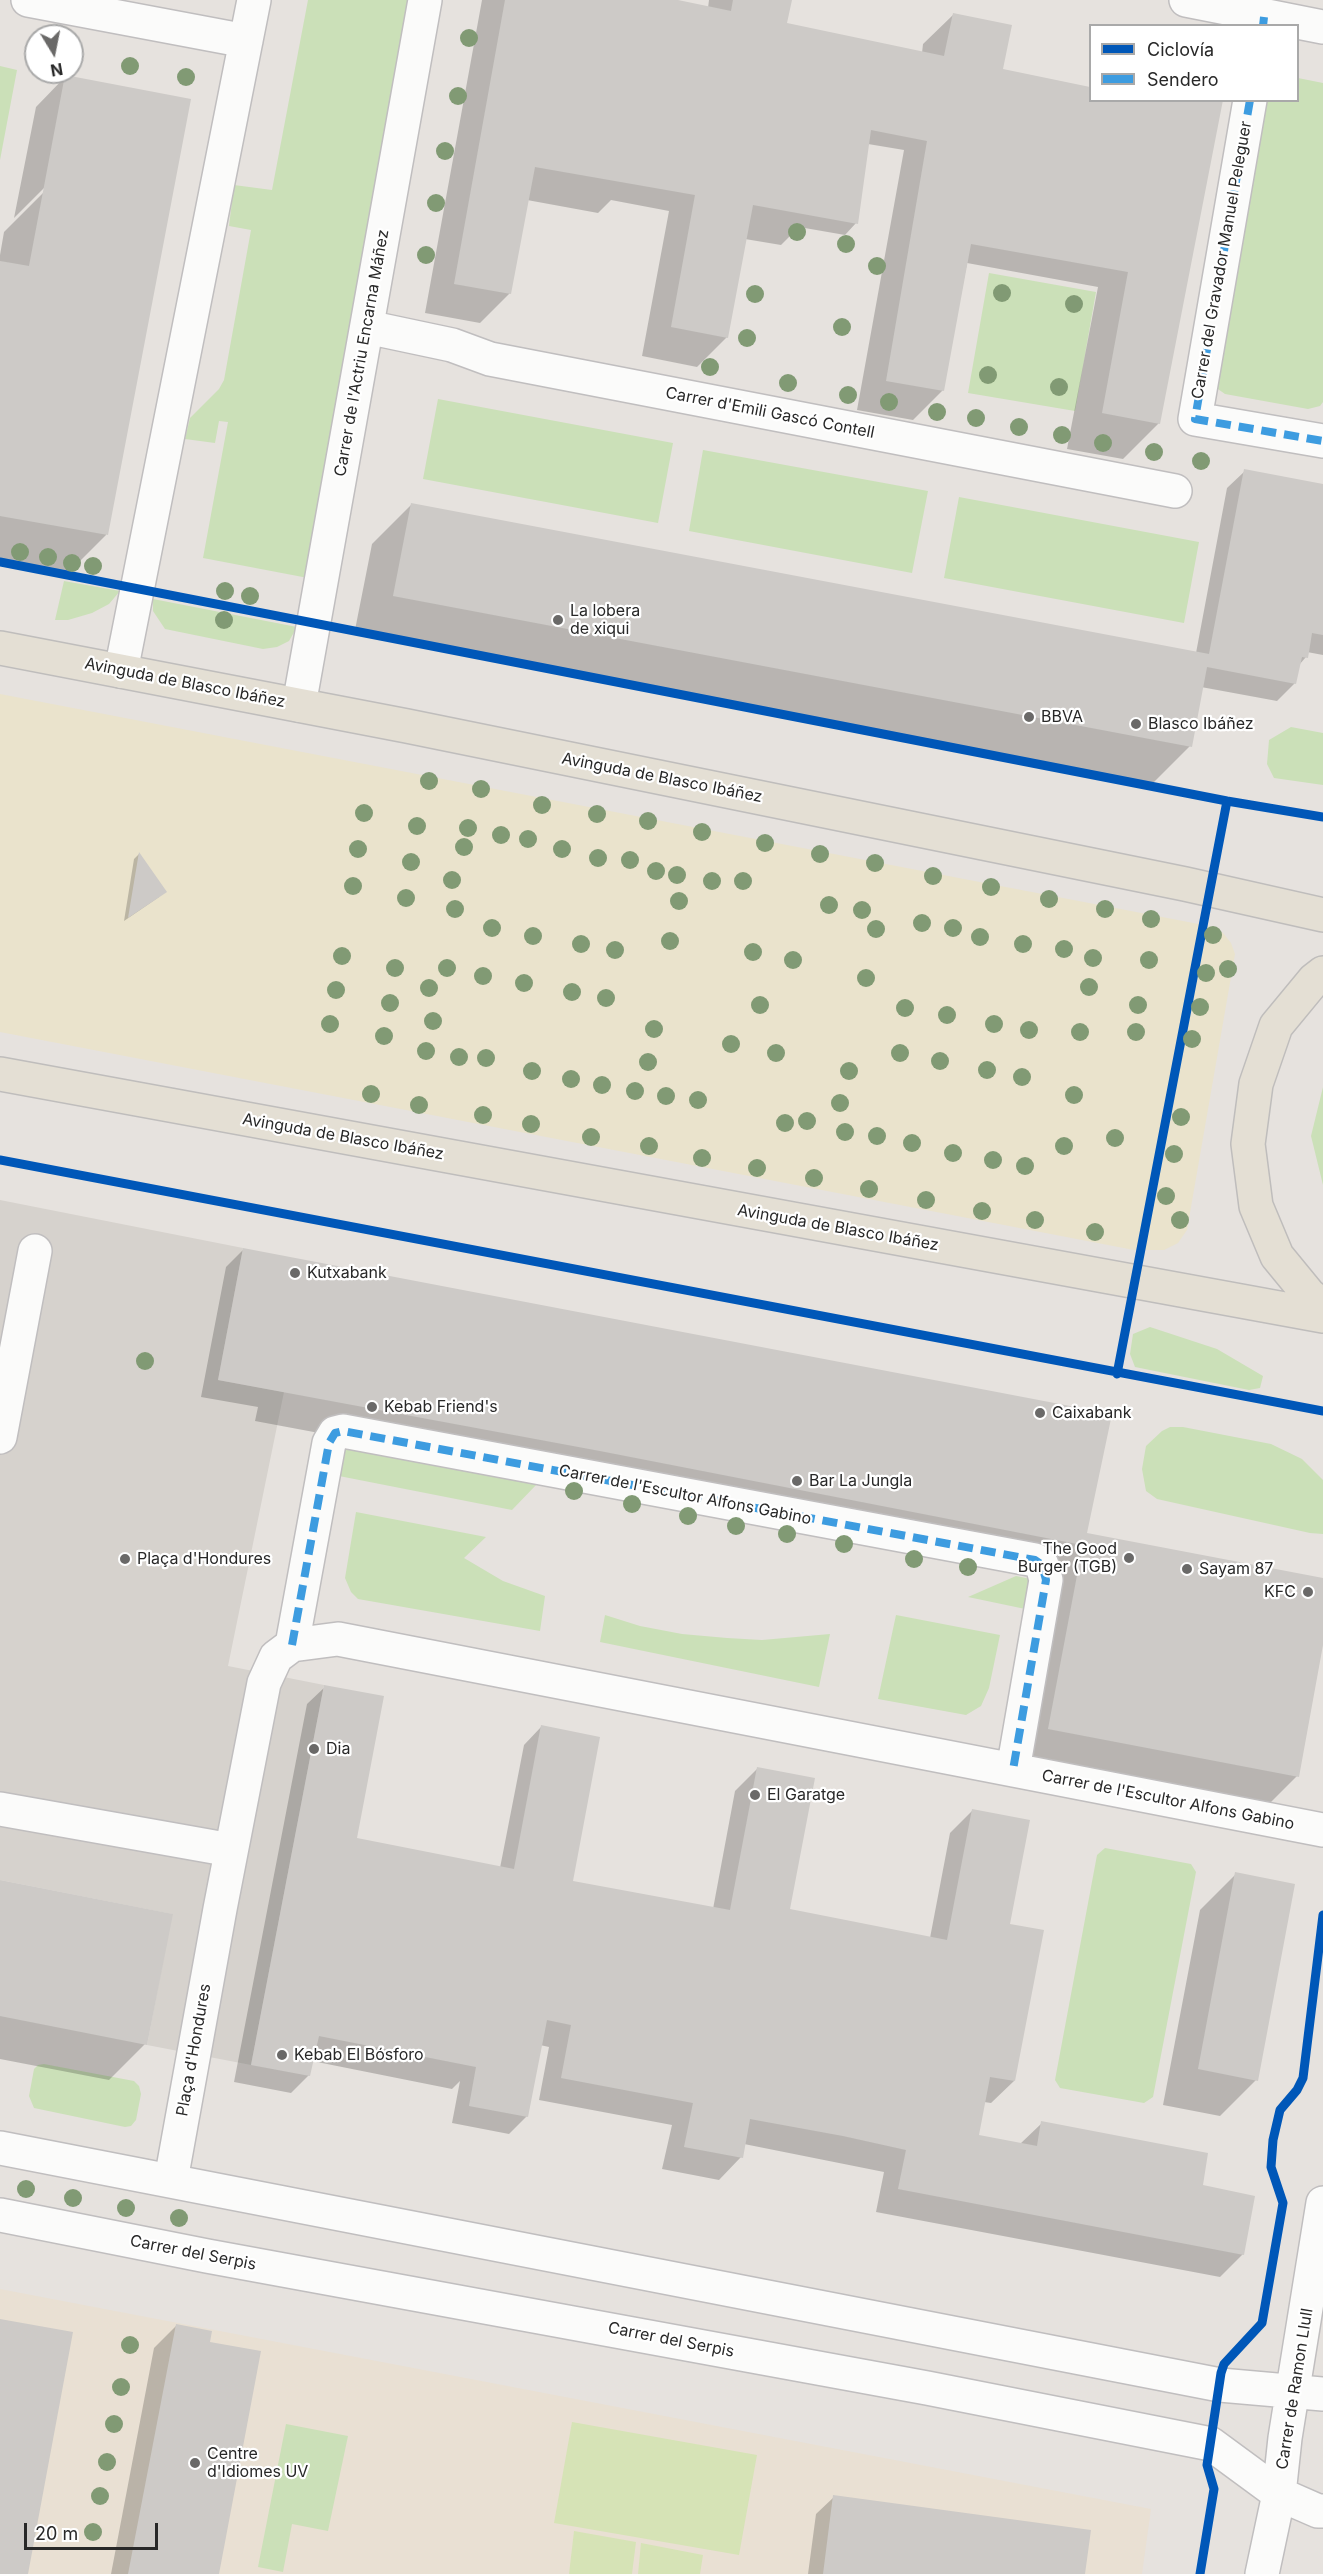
<!DOCTYPE html>
<html>
<head>
<meta charset="utf-8">
<style>
	body { margin:0 }
	#map { position:relative; width:1323px; height:2574px; overflow:hidden; background:#e6e2de; font-family:Inter,sans-serif }
	canvas { display:block }
	.legend { position:absolute; left:1089px; top:24px; width:210px; height:78px; box-sizing:border-box; background:#fff; border:2px solid #a9a9a9; margin:0; padding:8px 10px; list-style:none; font-size:18px; color:#282828 }
	.legend li { display:flex; align-items:center; gap:12px; height:30px }
	.legend b { width:30px; border:2px solid #a9a9a9 }
	.north { position:absolute; left:24px; top:24px; width:60px; height:60px; box-sizing:border-box; background:#fff; border:2px solid #a9a9a9; border-radius:50%; rotate:170deg; font-size:16px; font-weight:700; line-height:24px; text-align:center; color:#282828 }
	.north::after { content:''; display:block; margin:auto; width:21px; height:27px; background:#6a6968; clip-path:polygon(50% 0,100% 100%,50% 72%,0 100%) }
	.scale { position:absolute; left:24px; top:2523px; width:134px; height:27px; box-sizing:border-box; border:3px solid #282828; border-top:0; padding-left:8px; font-size:18px; line-height:21px; white-space:nowrap; color:#282828; -webkit-text-stroke:4px #fff; paint-order:stroke }
</style>
</head>
<body>
<div id="map">
<canvas width="1323" height="2574"></canvas>
<ul class="legend">
<li><b style="height:8px;background:#0057b8"></b>Ciclovía</li>
<li><b style="height:8px;background:#3d9ce0"></b>Sendero</li>
</ul>
<div class="north">N</div>
<div class="scale">20 m</div>
</div>
<script>
const g = document.querySelector('canvas').getContext('2d');
g.lineJoin = 'round';
function fillPath(path, color) { g.fillStyle = color; g.fill(path, 'evenodd'); }
const toPath = rows => new Path2D(rows.map(r => 'M' + r).join(''));
function stroke(path, color, width, dash) { g.strokeStyle = color; g.lineWidth = width; g.lineCap = dash ? 'butt' : 'round'; g.setLineDash(dash || []); g.stroke(path); }
function drawText(font, color, halo, rows, align = 'center') {
  g.font = font + ' Inter,sans-serif'; g.lineWidth = 4.5; g.setLineDash([]); g.textBaseline = 'middle'; g.strokeStyle = halo; g.fillStyle = color; for (const [text, x, y, turn = 0] of rows) {
    g.save(); g.translate(x, y); g.rotate((+turn || 0) * Math.PI / 180); g.textAlign = isNaN(turn) ? turn : align; if (halo) g.strokeText(text, 0, 0); g.fillText(text, 0, 0); g.restore();
  }
}
fillPath(toPath([
	[0,2289,1151,2509,1142,2574,0,2574]
]), '#e9e0d3');
fillPath(toPath([
	[308,0,417,0,308,578,203,558,228,422,219,421,215,443,185,439,190,418,219,389,224,380,251,230,229,226,234,185,272,190],
	[0,66,17,70,0,160],
	[1298,78,1323,83,1323,402,1320,406,1308,409,1225,394,1215,387,1266,101,1298,100],
	[989,273,1096,292,1075,411,968,393],
	[438,399,673,443,658,523,423,479],
	[703,450,928,491,912,573,689,531],
	[959,497,1199,542,1184,623,944,578],
	[64,581,120,591,109,604,92,613,68,620,55,620],
	[153,599,297,627,289,641,277,647,263,649,165,629,153,611],
	[1291,727,1323,733,1323,785,1274,778,1267,764,1269,740],
	[1323,1087,1323,1185,1311,1136],
	[1150,1327,1217,1349,1263,1376,1260,1388,1249,1390,1135,1367,1130,1354,1133,1334],
	[1170,1427,1183,1427,1271,1444,1302,1459,1323,1480,1323,1534,1310,1533,1157,1499,1146,1491,1142,1469,1146,1446,1162,1431],
	[345,1447,537,1484,512,1510,339,1476],
	[356,1512,486,1537,464,1558,503,1581,545,1596,540,1631,358,1599,351,1592,345,1578],
	[1016,1576,1036,1580,1030,1610,968,1597],
	[605,1615,640,1626,682,1634,727,1638,762,1640,830,1634,819,1687,600,1642],
	[896,1615,1000,1635,989,1688,981,1706,966,1715,878,1699],
	[1105,1848,1191,1864,1196,1872,1153,2097,1144,2103,1060,2088,1055,2080,1097,1855],
	[44,2064,134,2081,139,2086,141,2094,136,2120,131,2126,125,2127,34,2108,29,2096,34,2069,38,2065],
	[286,2424,348,2436,328,2531,292,2524,283,2572,258,2567]
]), '#cbe0b8');
fillPath(toPath([
	[0,694,1209,926,1223,933,1231,943,1235,954,1187,1230,1178,1243,1164,1250,1134,1250,0,1032]
]), '#eae3cc');
fillPath(toPath([
	[572,2422,757,2455,739,2555,554,2523],
	[574,2531,636,2542,632,2574,569,2574],
	[641,2543,703,2555,700,2574,638,2574]
]), '#d6e3b6');
fillPath(toPath([
	[0,1200,243,1248,218,1380,284,1392,228,1666,324,1685,251,2065,147,2045,172,1914,0,1880]
]), '#d6d2cd');
fillPath(toPath([
	[482,0,671,0,708,8,709,0,790,0,786,24,922,53,923,44,953,15,1003,70,1090,89,1090,100,1221,100,1159,423,1123,459,1067,449,1098,287,967,263,943,390,913,420,857,410,904,150,868,144,856,223,845,235,799,227,781,245,745,239,727,337,697,367,642,356,669,211,611,200,598,213,527,200,510,293,480,323,425,313],
	[65,77,106,535,67,574,0,562,0,255,4,232,44,192,44,188,14,218,36,107],
	[1245,471,1323,486,1323,655,1307,652,1306,657,1299,665,1295,683,1277,701,1201,687,1190,746,1151,785,354,635,372,544,411,505,1196,653,1227,488],
	[139,854,159,897,124,921,134,859],
	[244,1249,1086,1534,1323,1579,1323,1637,1297,1776,1267,1806,1019,1759,1052,1578,570,1480,255,1421,258,1407,201,1397,226,1267],
	[325,1687,354,1843,500,1868,524,1745,541,1727,570,1885,713,1909,735,1791,757,1769,789,1910,930,1938,950,1833,972,1811,1008,1925,1014,2081,991,2103,984,2102,977,2136,1020,2144,1042,2123,1201,2186,1243,2254,1220,2277,876,2212,884,2172,744,2144,741,2157,719,2180,662,2169,672,2125,539,2100,549,2047,540,2045,527,2116,509,2134,452,2123,460,2081,452,2089,312,2061,309,2075,291,2093,234,2082,307,1704],
	[1236,1874,1256,2080,1220,2116,1163,2105,1200,1910],
	[0,1882,145,2044,109,2080,0,2059],
	[176,2326,208,2343,217,2574,111,2574,154,2348],
	[834,2497,1083,2574,808,2574,816,2514]
]), '#0003');
fillPath(toPath([
	[505,0,678,0,731,11,733,0,792,0,787,23,944,56,953,13,1012,25,1003,69,1090,87,1090,100,1223,100,1160,424,1102,413,1128,272,971,244,944,391,886,381,927,141,871,130,858,224,753,205,728,338,671,327,695,195,535,167,511,294,454,284],
	[65,75,191,99,108,535,0,516,0,261,29,266],
	[1244,469,1323,484,1323,635,1312,633,1308,658,1302,657,1296,684,1207,667,1192,747,393,596,411,503,1209,654],
	[139,852,167,892,128,918],
	[243,1248,1112,1414,1087,1533,1323,1578,1323,1645,1299,1777,1048,1729,1082,1549,1077,1547,1077,1544,600,1451,218,1380],
	[324,1685,384,1696,357,1838,514,1869,541,1725,600,1737,573,1881,730,1910,757,1767,815,1778,790,1909,947,1940,972,1809,1030,1820,1010,1924,1044,1930,1015,2081,990,2077,979,2135,1037,2146,1041,2121,1208,2153,1203,2185,1255,2196,1244,2255,898,2189,906,2150,843,2136,750,2119,743,2158,684,2147,693,2103,561,2078,571,2025,547,2020,528,2117,469,2106,476,2067,319,2036,310,2076,251,2065],
	[1235,1872,1295,1884,1258,2081,1198,2069],
	[0,1880,173,1914,147,2045,0,2016],
	[0,2319,73,2332,28,2574,0,2574],
	[176,2324,212,2331,210,2342,261,2351,219,2574,128,2574],
	[833,2495,1091,2530,1085,2574,823,2574]
]), '#cdcac7');
const street = toPath([
	[28,0,246,41],
	[1186,0,1323,27],
	[1250,100,1195,419,1323,441],
	[367,327,452,345,490,359,1175,491],
	[121,671,254,0],
	[299,705,425,0],
	[0,1437,35,1251],
	[292,1645,329,1443,335,1433,343,1431,1035,1560,1042,1565,1046,1580,1013,1770],
	[0,1809,231,1850],
	[171,2180,220,1909,264,1683,276,1657,292,1645,338,1639,1323,1830]
]);
const secondary = toPath([
	[0,2148,1220,2385,1323,2394],
	[0,2215,207,2256,927,2388,1211,2444,1279,2494,1318,2511,1323,2511],
	[1262,2574,1279,2494,1285,2438,1323,2203]
]);
const primary = toPath([
	[0,648,407,726,1185,884,1323,915],
	[1323,973,1314,980,1276,1026,1256,1084,1248,1144,1256,1206,1277,1256,1309,1295,1323,1306],
	[0,1074,1323,1316]
]);
stroke(street, '#c0bebf', 36);
stroke(secondary, '#c0bebf', 36);
stroke(primary, '#bfbdbc', 36);
stroke(street, '#fbfbfa', 33);
stroke(secondary, '#fbfbfa', 33);
stroke(primary, '#e4dfd4', 33);
stroke(toPath([
	[1263,26,1264,17],
	[1250,100,1195,419,1323,441],
	[292,1645,329,1443,335,1433,343,1431,1035,1560,1042,1565,1046,1580,1013,1770]
]), '#3d9ce0', 8, [15, 8]);
stroke(toPath([
	[0,562,1227,801,1323,817],
	[0,1160,1323,1411],
	[1117,1374,1227,801],
	[1200,2574,1214,2489,1207,2465,1221,2373,1224,2364,1262,2323,1283,2203,1271,2167,1273,2140,1280,2110,1297,2090,1303,2078,1323,1915]
]), '#0057b8', 9);
g.fillStyle = '#819a74';
for (const [x, y] of [
	[469,38],
	[130,66],
	[186,77],
	[458,96],
	[445,151],
	[436,203],
	[797,232],
	[846,244],
	[426,255],
	[877,266],
	[1002,293],
	[755,294],
	[1074,304],
	[842,327],
	[747,338],
	[710,367],
	[988,375],
	[788,383],
	[1059,387],
	[848,395],
	[889,402],
	[937,412],
	[976,418],
	[1019,427],
	[1062,435],
	[1103,443],
	[1154,452],
	[1201,461],
	[20,552],
	[48,557],
	[72,563],
	[93,566],
	[225,591],
	[250,596],
	[224,620],
	[429,781],
	[481,789],
	[542,805],
	[364,813],
	[597,814],
	[648,821],
	[417,826],
	[468,828],
	[702,832],
	[501,835],
	[528,839],
	[765,843],
	[464,847],
	[358,849],
	[562,849],
	[820,854],
	[598,858],
	[630,860],
	[411,862],
	[875,863],
	[656,871],
	[677,875],
	[933,876],
	[452,880],
	[712,881],
	[743,881],
	[353,886],
	[991,887],
	[406,898],
	[1049,899],
	[679,901],
	[829,905],
	[455,909],
	[1105,909],
	[862,910],
	[1151,919],
	[922,923],
	[492,928],
	[953,928],
	[876,929],
	[1213,935],
	[533,936],
	[980,937],
	[670,941],
	[581,944],
	[1023,944],
	[1064,949],
	[615,950],
	[753,952],
	[342,956],
	[1093,958],
	[793,960],
	[1149,960],
	[395,968],
	[447,968],
	[1228,969],
	[1206,973],
	[483,976],
	[866,978],
	[524,983],
	[1089,987],
	[429,988],
	[336,990],
	[572,992],
	[606,998],
	[390,1003],
	[760,1005],
	[1138,1005],
	[1200,1007],
	[905,1008],
	[947,1015],
	[433,1021],
	[330,1024],
	[994,1024],
	[654,1029],
	[1029,1030],
	[1080,1032],
	[1136,1032],
	[384,1036],
	[1192,1039],
	[731,1044],
	[426,1051],
	[776,1053],
	[900,1053],
	[459,1057],
	[486,1058],
	[940,1061],
	[648,1062],
	[987,1070],
	[532,1071],
	[849,1071],
	[1022,1077],
	[571,1079],
	[602,1085],
	[635,1091],
	[371,1094],
	[1074,1095],
	[666,1096],
	[698,1100],
	[840,1103],
	[419,1105],
	[483,1115],
	[1181,1117],
	[807,1121],
	[785,1123],
	[531,1124],
	[845,1132],
	[877,1136],
	[591,1137],
	[1115,1138],
	[912,1143],
	[649,1146],
	[1064,1146],
	[953,1153],
	[1174,1154],
	[702,1158],
	[993,1160],
	[1025,1166],
	[757,1168],
	[814,1178],
	[869,1189],
	[1166,1196],
	[926,1200],
	[982,1211],
	[1035,1220],
	[1180,1220],
	[1095,1232],
	[145,1361],
	[574,1491],
	[632,1504],
	[688,1516],
	[736,1526],
	[787,1534],
	[844,1544],
	[914,1559],
	[968,1567],
	[26,2189],
	[73,2198],
	[126,2208],
	[179,2218],
	[130,2345],
	[121,2387],
	[114,2424],
	[107,2462],
	[100,2496],
	[93,2532]
]) { g.beginPath(); g.arc(x, y, 9, 0, 2 * Math.PI); g.fill(); }
for (const [x, y, r, color] of [
	[558,620,6,"#6a6968"],
	[1029,717,6,"#6a6968"],
	[1136,724,6,"#6a6968"],
	[295,1273,6,"#6a6968"],
	[372,1407,6,"#6a6968"],
	[1040,1413,6,"#6a6968"],
	[797,1481,6,"#6a6968"],
	[1129,1558,6,"#6a6968"],
	[125,1559,6,"#6a6968"],
	[1187,1569,6,"#6a6968"],
	[1308,1592,6,"#6a6968"],
	[314,1749,6,"#6a6968"],
	[755,1795,6,"#6a6968"],
	[282,2055,6,"#6a6968"],
	[195,2463,6,"#6a6968"]
]) { const dot = new Path2D(); dot.arc(x, y, r, 0, 2 * Math.PI); g.fillStyle = color; g.fill(dot); stroke(dot, '#fff', 2); }
drawText('16px', '#282828', '#fff', [
	["Carrer del Gravador Manuel Peleguer",1222,260,-80],
	["Carrer de l'Actriu Encarna Máñez",362,353,-80],
	["Carrer d'Emili Gascó Contell",770,413,11],
	["Avinguda de Blasco Ibáñez",185,683,11],
	["Avinguda de Blasco Ibáñez",662,778,11],
	["Avinguda de Blasco Ibáñez",343,1137,10],
	["Avinguda de Blasco Ibáñez",838,1228,10],
	["Carrer de l'Escultor Alfons Gabino",685,1495,11],
	["Carrer de l'Escultor Alfons Gabino",1168,1800,11],
	["Plaça d'Hondures",194,2050,-80],
	["Carrer del Serpis",193,2253,11],
	["Carrer del Serpis",671,2340,11],
	["Carrer de Ramon Llull",1295,2389,-81]
]);
drawText('16px', '#282828', '#fff', [
	["La lobera",570,611],
	["de xiqui",570,629],
	["BBVA",1041,717],
	["Blasco Ibáñez",1148,724],
	["Kutxabank",307,1273],
	["Kebab Friend's",384,1407],
	["Caixabank",1052,1413],
	["Bar La Jungla",809,1481],
	["The Good",1117,1549,"right"],
	["Burger (TGB)",1117,1567,"right"],
	["Plaça d'Hondures",137,1559],
	["Sayam 87",1199,1569],
	["KFC",1296,1592,"right"],
	["Dia",326,1749],
	["El Garatge",767,1795],
	["Kebab El Bósforo",294,2055],
	["Centre",207,2454],
	["d'Idiomes UV",207,2472]
], 'left');
</script>
</body>
</html>
